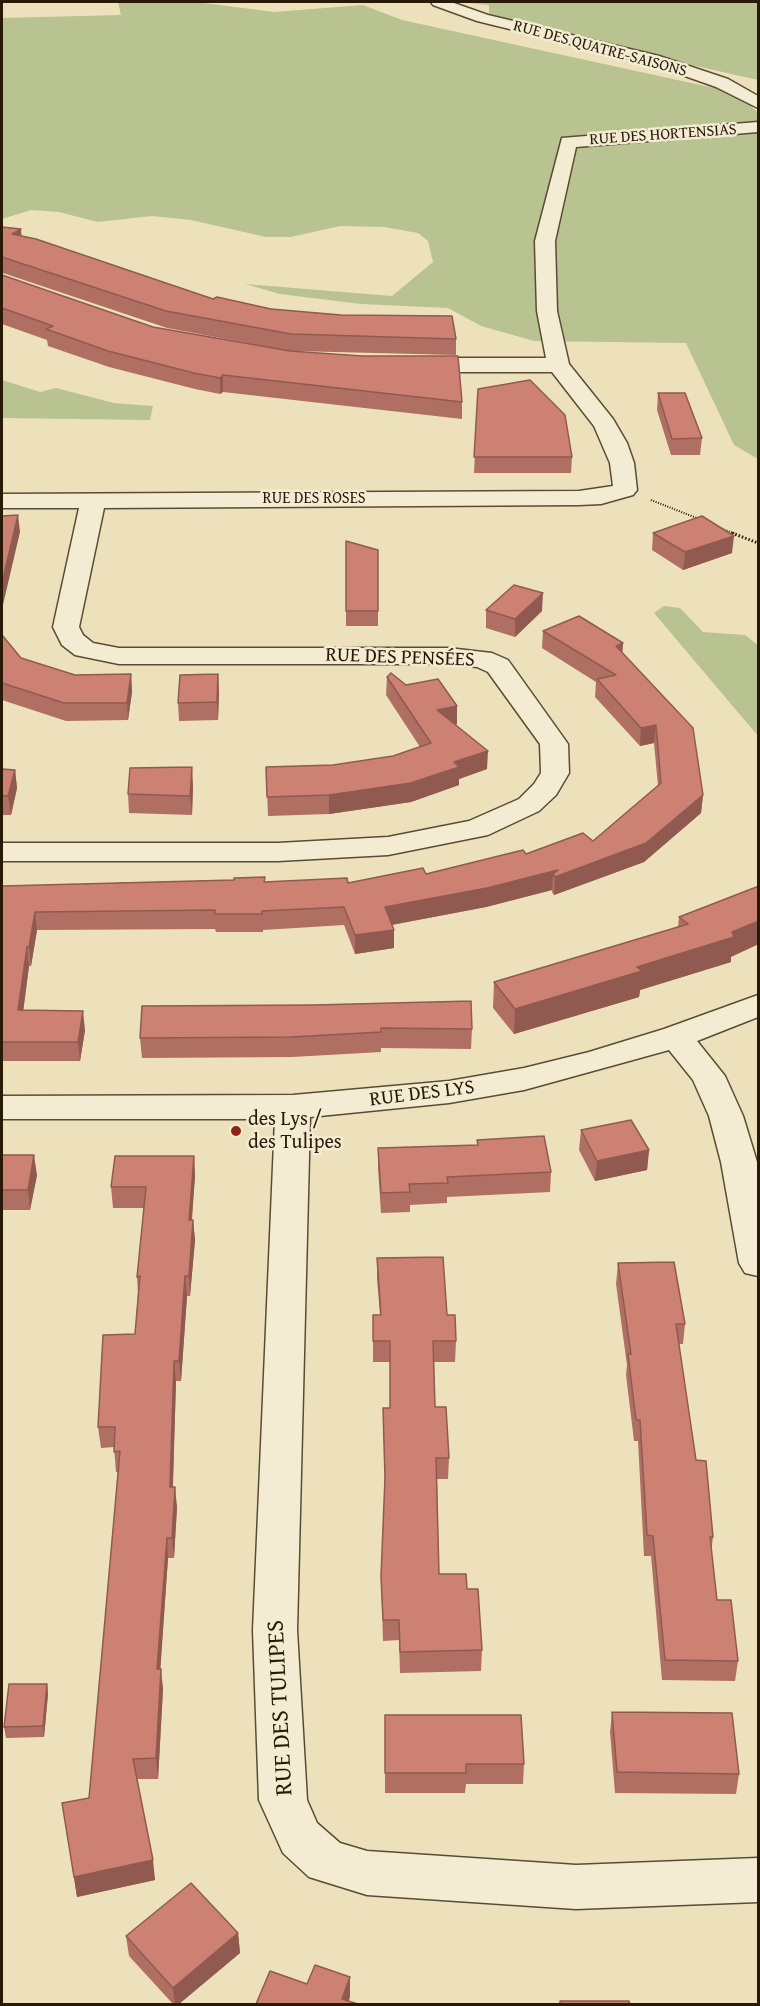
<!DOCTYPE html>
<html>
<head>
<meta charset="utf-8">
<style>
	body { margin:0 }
	#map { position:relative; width:760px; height:2006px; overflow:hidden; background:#ede1bb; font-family:"Gentium Book Plus",serif }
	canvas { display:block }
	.frame { position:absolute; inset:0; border:3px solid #291a07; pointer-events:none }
</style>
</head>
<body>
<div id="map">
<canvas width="760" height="2006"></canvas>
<div class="frame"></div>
</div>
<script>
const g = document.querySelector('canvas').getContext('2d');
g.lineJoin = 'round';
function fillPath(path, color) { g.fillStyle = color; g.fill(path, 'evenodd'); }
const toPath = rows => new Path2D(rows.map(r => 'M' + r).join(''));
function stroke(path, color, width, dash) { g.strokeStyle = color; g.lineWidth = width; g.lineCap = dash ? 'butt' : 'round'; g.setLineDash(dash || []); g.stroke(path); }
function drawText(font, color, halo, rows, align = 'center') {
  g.font = font + ' "Gentium Book Plus",serif'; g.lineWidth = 5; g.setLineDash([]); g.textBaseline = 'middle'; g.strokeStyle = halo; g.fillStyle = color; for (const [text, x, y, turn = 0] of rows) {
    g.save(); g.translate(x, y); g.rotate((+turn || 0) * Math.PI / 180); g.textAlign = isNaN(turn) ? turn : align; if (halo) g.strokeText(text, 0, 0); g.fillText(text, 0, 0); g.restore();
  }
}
fillPath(toPath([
	[118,2,196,2,274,12,363,5,402,20,728,91,747,102,758,113,758,459,734,445,686,343,534,341,481,326,448,308,361,304,280,294,245,284,392,296,433,262,428,241,418,233,384,227,340,226,291,237,266,237,191,220,152,216,98,222,59,212,31,210,2,219,2,18,121,15],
	[459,2,758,2,758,80,489,19,489,5],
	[2,380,40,392,56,388,114,403,153,406,150,420,2,418],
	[664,606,680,608,703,632,745,635,758,645,758,736,654,613]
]), '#b8c391');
const minor = toPath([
	[758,122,758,132,576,147,555,241,557,311,569,364,613,419,627,443,634,463,637,490,633,495,601,504,579,505,104,508,79,627,83,635,93,643,119,648,448,648,492,653,508,660,568,744,569,773,556,795,539,811,488,835,388,855,278,861,2,861,2,843,278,843,388,837,469,821,519,799,534,784,541,773,540,744,488,672,477,667,448,664,119,664,75,655,62,645,53,627,79,508,2,508,2,494,579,491,613,486,610,463,594,426,552,372,413,372,405,370,402,365,405,360,413,358,546,358,537,311,535,241,562,138,758,122],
	[758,995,758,1017,697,1041,725,1076,743,1116,757,1162,758,1276,745,1273,739,1263,721,1162,709,1116,693,1080,669,1050,524,1090,449,1103,310,1117,297,1630,307,1800,317,1823,340,1843,367,1851,576,1865,758,1858,758,1902,576,1909,367,1895,309,1877,283,1853,259,1800,253,1630,275,1119,2,1119,2,1096,293,1095,449,1081,524,1068,589,1052,664,1029,758,995]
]);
const tertiary = toPath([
	[431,2,451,2,488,15,659,56,728,79,758,96,758,108,716,87,648,63,477,21,433,5,431,2]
]);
stroke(minor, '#5a4c34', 3);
stroke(tertiary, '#5a4c34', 3);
stroke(toPath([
	[651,500,699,519],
	[717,527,736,534]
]), '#291a07', 2, [1, 1.5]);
stroke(toPath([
	[732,533,758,543]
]), '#291a07', 3, [1.5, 2]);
fillPath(minor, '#f3ecd3');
fillPath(tertiary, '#f3ecd3');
fillPath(toPath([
	[2,227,21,229,21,236,213,299,456,339,456,355,294,351,462,402,462,419,223,392,220,394,195,389,109,367,48,346,47,340,2,324,2,275,153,327,285,350,167,328,3,273,2,274],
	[478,389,572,457,571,473,474,473],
	[658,393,702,438,700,455,671,455,657,410],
	[653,533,732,553,683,570,652,550],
	[346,541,378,565,378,626,346,626],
	[486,610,542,611,515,637,486,628],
	[543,631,623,643,622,652,703,795,701,813,644,862,554,895,552,892,552,890,486,907,392,925,394,948,355,954,344,925,263,930,263,932,216,932,215,929,37,930,31,966,29,966,23,1010,85,1030,80,1061,2,1061,2,886,234,880,265,877,265,882,348,883,426,874,593,841,658,786,654,743,640,746,595,697,596,682,542,648],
	[2,635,21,658,75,675,131,674,132,692,128,720,66,721,2,700],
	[218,674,219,693,218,720,179,721,178,703],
	[387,677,457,724,456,725,487,769,459,779,459,785,411,802,329,814,268,816,266,767,333,765,393,756,420,747,386,695],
	[2,769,15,770,17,788,11,815,2,815],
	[193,785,192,815,129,813,128,794],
	[679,917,731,957,731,962,640,990,639,997,514,1034,493,1008,494,982,678,927],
	[142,1006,472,1029,471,1049,381,1048,381,1052,292,1057,142,1058,140,1038],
	[581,1130,649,1150,647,1170,595,1181,579,1150],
	[477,1140,551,1172,550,1192,447,1197,447,1203,410,1205,410,1212,381,1213,378,1168,378,1148,477,1145],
	[2,1155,37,1175,30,1210,2,1210],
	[194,1156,195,1176,192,1220,193,1220,195,1240,190,1296,187,1296,181,1381,176,1381,173,1487,177,1507,174,1558,168,1558,160,1669,163,1689,158,1779,137,1779,155,1880,77,1897,62,1803,89,1798,118,1472,116,1472,114,1447,101,1448,98,1427,135,1334,138,1293,137,1277,144,1208,113,1208,111,1187],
	[377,1258,447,1315,456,1341,455,1362,434,1362,435,1407,449,1458,448,1479,437,1479,439,1574,467,1589,482,1650,481,1671,400,1673,399,1640,383,1641,381,1576,385,1488,383,1408,390,1408,390,1362,373,1362,373,1315,380,1315,377,1279],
	[618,1263,685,1324,683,1344,679,1344,696,1460,713,1537,711,1552,717,1600,738,1661,735,1681,662,1680,651,1556,644,1556,638,1441,634,1441,626,1375,627,1365,616,1284],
	[47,1684,48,1694,44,1737,6,1738,4,1727],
	[612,1712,739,1774,736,1794,615,1793,610,1732],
	[385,1715,524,1764,523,1784,466,1784,465,1793,385,1793],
	[238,1933,240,1953,179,2004,173,2004,129,1956,126,1936]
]), '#b06f63');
fillPath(toPath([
	[21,229,22,244,12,234],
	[223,375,223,392,220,394,220,378],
	[18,515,20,532,2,609,2,583],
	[734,536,732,553,683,570,685,552],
	[543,593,542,611,515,637,515,619],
	[623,643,622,660,616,646],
	[131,674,132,692,128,720,127,703],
	[218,674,219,693,218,720,217,702],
	[457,706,457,724,437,728,437,710],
	[656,725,654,743,640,746,641,728],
	[488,751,487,769,459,779,459,785,411,802,329,814,329,795,454,762],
	[192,767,193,785,192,815,190,796],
	[15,770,17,788,11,815,8,796],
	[703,795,701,813,644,862,554,895,555,877,553,874,552,890,486,907,385,926,385,907,487,888],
	[35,912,37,930,31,966,29,947],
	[759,921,759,944,731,957,731,962,640,990,639,997,514,1034,515,1009,732,932],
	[394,930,394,948,355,954,355,935],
	[27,947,29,966,21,1029,18,1010],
	[83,1011,85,1030,80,1061,78,1042],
	[649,1150,647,1170,595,1181,597,1161],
	[34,1155,37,1175,30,1210,28,1190],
	[194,1156,195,1176,190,1240,189,1220],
	[193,1220,195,1240,190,1296,189,1276],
	[185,1276,187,1296,181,1381,179,1361],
	[174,1361,176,1381,172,1508,170,1487],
	[175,1487,177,1507,174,1558,172,1538],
	[167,1538,168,1558,159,1689,157,1669],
	[161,1669,163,1689,158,1779,156,1758],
	[47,1684,48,1694,44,1737,43,1726],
	[153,1860,155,1880,77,1897,74,1877],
	[238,1933,240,1953,179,2004,175,2004,173,1988],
	[350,1977,350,1997,348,2004,342,1999]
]), '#905a50');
const building = toPath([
	[2,227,21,229,12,234,36,239,213,299,217,297,271,309,341,315,452,316,456,339,291,334,166,311,2,257,2,227],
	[2,275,153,327,290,351,362,356,458,356,462,402,223,375,220,378,194,373,108,351,46,329,53,326,2,308,2,275],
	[530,380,565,415,572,457,474,457,478,389,530,380],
	[658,393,685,393,702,438,672,439,658,393],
	[18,515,2,583,2,516,18,515],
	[702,516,734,536,685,552,653,533,702,516],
	[346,541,378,550,378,611,346,611,346,541],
	[514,585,543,593,515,619,486,610,514,585],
	[579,616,623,643,616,646,693,728,703,795,646,843,555,877,553,874,558,870,487,888,385,907,394,930,355,935,344,907,262,911,262,914,215,914,215,910,35,912,29,947,27,947,18,1010,83,1011,78,1042,2,1042,2,886,234,880,234,878,265,877,264,882,347,878,348,883,423,868,426,874,523,850,526,854,583,833,593,841,661,783,656,725,641,728,597,679,616,675,543,631,579,616],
	[2,635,21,658,75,675,131,674,127,703,64,703,2,683,2,635],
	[391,673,406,685,438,679,457,706,437,710,488,751,454,762,459,767,411,783,329,795,267,797,266,767,333,765,393,756,431,743,387,677,391,673],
	[218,674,217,702,178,703,180,675,218,674],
	[192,767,190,796,128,794,130,768,192,767],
	[2,769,15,770,8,796,2,796,2,769],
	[759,886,759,921,732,932,734,937,637,967,642,971,515,1009,494,982,688,924,679,917,759,886],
	[471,1001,472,1029,381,1028,381,1032,292,1037,140,1038,142,1006,314,1005,471,1001],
	[631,1120,649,1150,597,1161,581,1130,631,1120],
	[544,1136,551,1172,447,1177,448,1183,409,1184,410,1192,381,1193,378,1148,478,1145,477,1140,544,1136],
	[2,1155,34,1155,28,1190,2,1190,2,1155],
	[115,1156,194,1156,189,1220,193,1220,189,1276,185,1276,179,1361,174,1361,170,1487,175,1487,172,1538,167,1538,157,1669,161,1669,156,1758,133,1759,153,1860,74,1877,62,1803,89,1798,120,1451,114,1452,115,1427,98,1427,103,1335,135,1334,140,1276,137,1277,146,1187,111,1187,115,1156],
	[443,1257,447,1315,455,1315,456,1341,433,1341,435,1407,446,1407,449,1458,436,1458,439,1574,466,1574,467,1589,478,1589,482,1650,400,1652,399,1620,383,1620,381,1576,385,1478,383,1408,390,1408,390,1341,373,1341,373,1315,381,1315,377,1258,443,1257],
	[674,1262,685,1324,676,1324,696,1460,706,1461,713,1537,710,1537,717,1600,731,1600,738,1661,665,1660,653,1536,647,1535,640,1420,636,1420,628,1354,631,1354,618,1263,674,1262],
	[9,1684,47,1684,43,1726,4,1727,9,1684],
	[612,1712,732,1713,739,1774,617,1772,612,1712],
	[385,1715,521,1715,524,1764,466,1764,466,1773,385,1773,385,1715],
	[191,1883,238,1933,173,1988,126,1936,191,1883],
	[315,1965,350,1977,342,1999,358,2004,256,2004,270,1971,307,1984,315,1965],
	[560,2001,629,2001,630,2004,560,2004,560,2001]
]);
fillPath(building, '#cd8173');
stroke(building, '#905a50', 1.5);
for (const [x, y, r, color] of [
	[236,1131,6,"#8f2418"]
]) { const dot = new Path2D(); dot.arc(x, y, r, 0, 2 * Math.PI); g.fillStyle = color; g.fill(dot); stroke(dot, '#f3ecd3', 2); }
drawText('16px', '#291a07', '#f3ecd3', [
	["RUE DES QUATRE-SAISONS",600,49,15],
	["RUE DES HORTENSIAS",663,135,-4],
	["RUE DES ROSES",314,499]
]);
drawText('20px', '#291a07', '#f3ecd3', [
	["RUE DES PENSÉES",400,658,2],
	["RUE DES LYS",422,1094,-7]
]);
drawText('20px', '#291a07', '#f3ecd3', [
	["des Lys /",248,1120],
	["des Tulipes",248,1143]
], 'left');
drawText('24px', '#291a07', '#f3ecd3', [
	["RUE DES TULIPES",281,1708,-93]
]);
</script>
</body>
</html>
